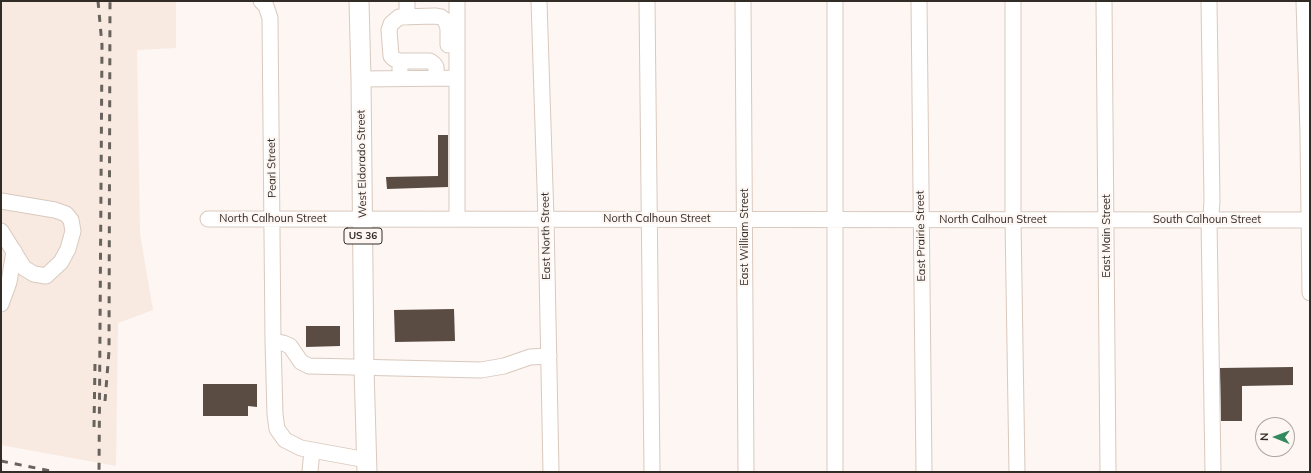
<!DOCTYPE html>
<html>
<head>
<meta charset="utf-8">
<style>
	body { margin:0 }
	#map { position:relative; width:1311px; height:473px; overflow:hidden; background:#fdf6f2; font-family:Mulish,sans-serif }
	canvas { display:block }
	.frame { position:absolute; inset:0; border:2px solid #322c27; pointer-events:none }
	.north { position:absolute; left:1255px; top:417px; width:40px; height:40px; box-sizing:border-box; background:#fdf6f2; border:1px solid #aca5a1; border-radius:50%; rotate:271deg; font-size:11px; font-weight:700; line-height:16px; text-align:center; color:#322c27 }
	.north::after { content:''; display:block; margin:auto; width:14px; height:18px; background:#338a5e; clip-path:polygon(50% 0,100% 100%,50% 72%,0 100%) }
</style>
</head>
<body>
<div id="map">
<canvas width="1311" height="473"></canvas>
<div class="frame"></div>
<div class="north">N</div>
</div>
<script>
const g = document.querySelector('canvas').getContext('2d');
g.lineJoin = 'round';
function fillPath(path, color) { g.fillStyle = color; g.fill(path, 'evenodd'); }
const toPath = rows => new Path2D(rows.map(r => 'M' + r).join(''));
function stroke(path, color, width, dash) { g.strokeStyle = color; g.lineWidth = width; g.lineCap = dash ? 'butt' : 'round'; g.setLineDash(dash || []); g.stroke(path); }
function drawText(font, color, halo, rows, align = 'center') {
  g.font = font + ' Mulish,sans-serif'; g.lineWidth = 4; g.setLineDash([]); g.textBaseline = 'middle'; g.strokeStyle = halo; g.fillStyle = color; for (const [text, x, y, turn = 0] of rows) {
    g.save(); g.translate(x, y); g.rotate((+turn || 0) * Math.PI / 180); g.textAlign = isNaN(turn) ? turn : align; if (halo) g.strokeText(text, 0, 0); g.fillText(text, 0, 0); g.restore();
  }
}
fillPath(toPath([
	[1,1,176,1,176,48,137,50,140,234,153,310,118,323,116,466,1,445]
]), '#f8eae1');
fillPath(toPath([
	[438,135,448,135,448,187,387,189,386,177,438,176],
	[454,309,455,341,395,342,394,310],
	[306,326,340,326,340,346,306,347],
	[1293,367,1293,385,1242,386,1242,421,1221,421,1220,368],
	[203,384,257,384,257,407,248,406,248,416,203,416]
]), '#5a4c43');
const minor = toPath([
	[261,1,266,6,270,18,273,341,275,414,277,429,285,440,301,448,367,460],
	[539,1,546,219,551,472],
	[647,1,652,472],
	[743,1,746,472],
	[835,1,835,472],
	[919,1,924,472],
	[1013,1,1013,220,1017,472],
	[1104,1,1108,472],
	[1209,1,1212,201,1211,215,1209,220,1213,472],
	[1304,1,1308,134,1310,293],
	[407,17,407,1],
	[400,61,394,59,391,56,389,30,391,24,399,17,435,16,441,17,445,20,448,28,448,45],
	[400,70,400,61,430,61,434,64,436,67,436,78],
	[361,79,457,78],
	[1,201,55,210,66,214,71,220,73,231,68,249,61,262,46,276,34,274,24,268,1,231],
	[208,219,1308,220],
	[457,219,457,1],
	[1,304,9,282,14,251],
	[273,341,283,343,290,346,301,362,309,366,481,370,504,366,530,357,549,356],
	[310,472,312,450]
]);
const major = toPath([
	[359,1,361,79,364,368,367,472]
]);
stroke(minor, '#d9c9be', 17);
stroke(major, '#d9c9be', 21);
stroke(minor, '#fff', 15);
stroke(major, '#fff', 19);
stroke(toPath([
	[98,1,102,45,99,472],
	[105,401,109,351,110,1],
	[94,427,95,363],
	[1,461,56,472]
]), '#69635e', 3, [7, 7]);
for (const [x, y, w] of [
	[363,236,38]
]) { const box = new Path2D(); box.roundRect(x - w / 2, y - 8, w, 16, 3); g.fillStyle = '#fdf6f2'; g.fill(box); stroke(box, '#322c27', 1); }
drawText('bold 10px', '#322c27', null, [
	["US 36",363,236]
]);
drawText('11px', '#322c27', '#fdf6f2', [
	["West Eldorado Street",362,164,-91],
	["Pearl Street",272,168,-91],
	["North Calhoun Street",273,219],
	["North Calhoun Street",657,219],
	["North Calhoun Street",993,220],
	["South Calhoun Street",1207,220],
	["East North Street",546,236,-91],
	["East Prairie Street",921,236,-91],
	["East Main Street",1107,236,-90],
	["East William Street",745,237,-90]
]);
</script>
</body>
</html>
